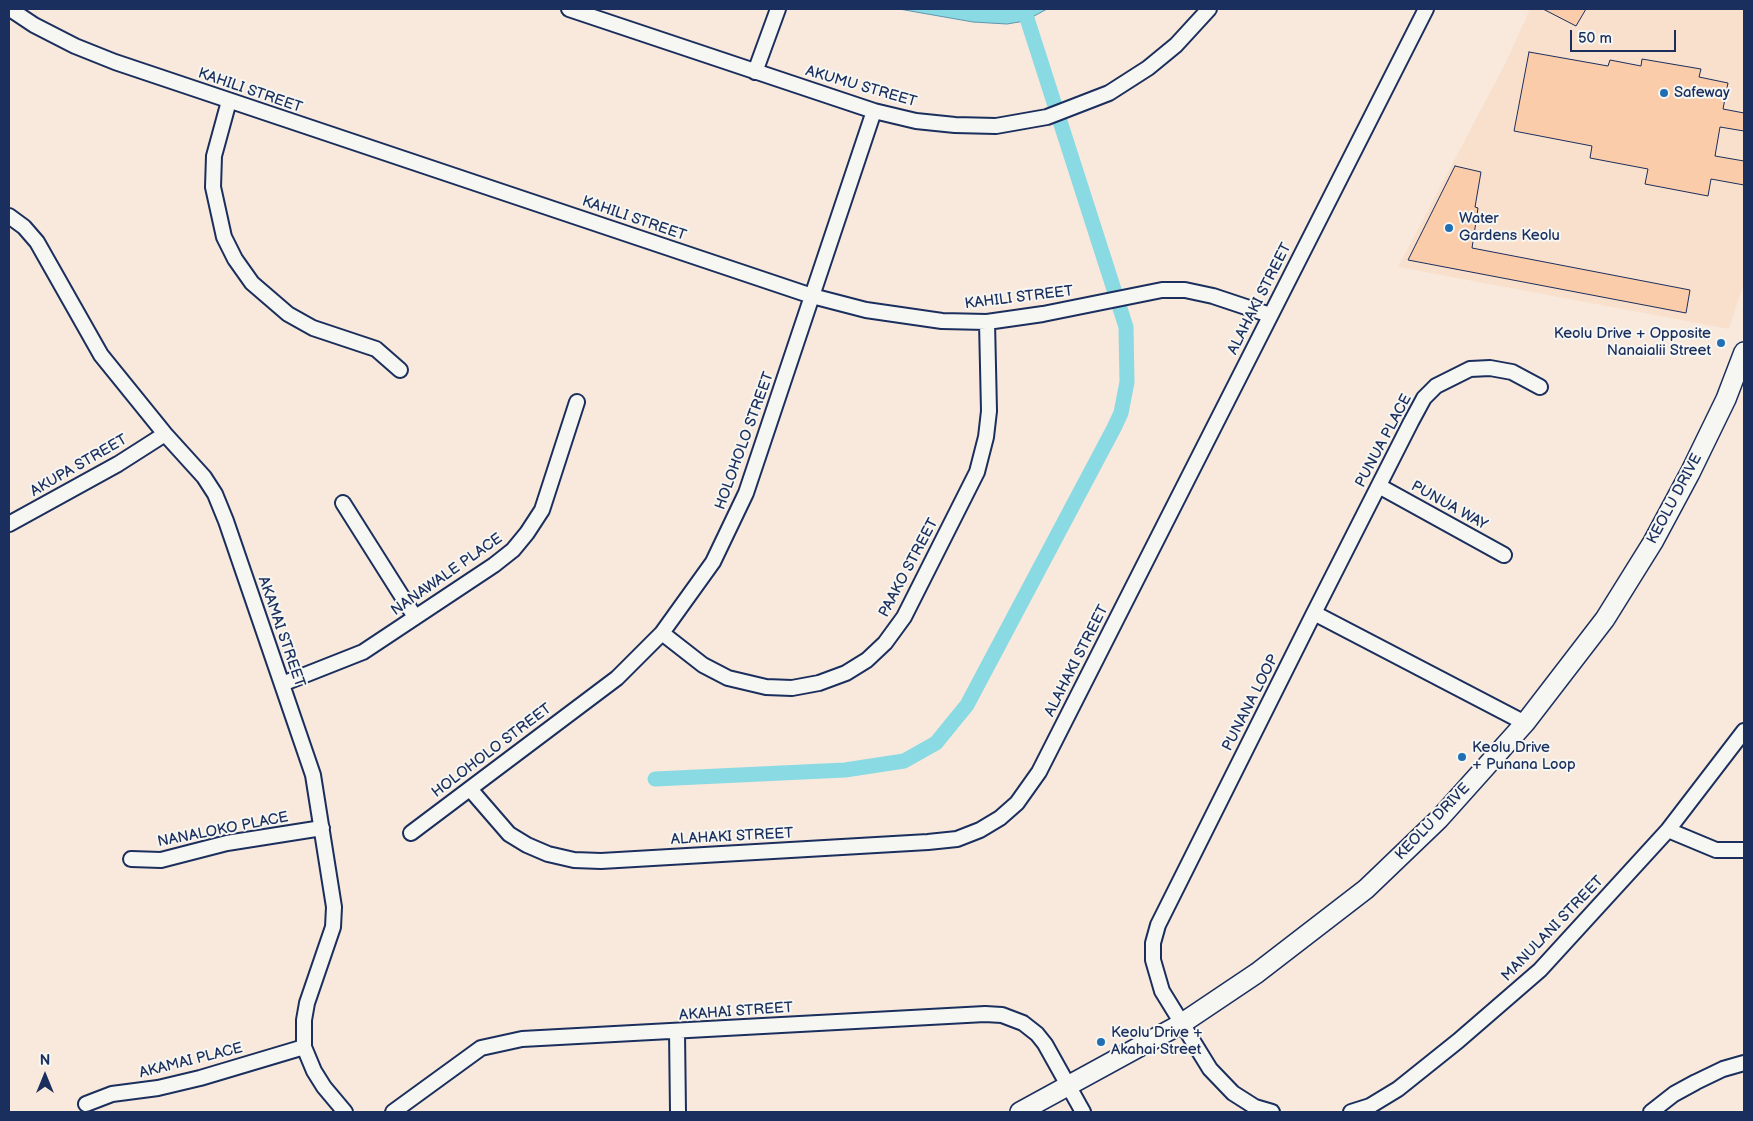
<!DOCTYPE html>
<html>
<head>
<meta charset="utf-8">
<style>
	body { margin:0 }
	#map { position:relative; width:1753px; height:1121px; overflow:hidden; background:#f8e9dc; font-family:"Balsamiq Sans",sans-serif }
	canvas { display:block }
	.frame { position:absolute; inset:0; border:10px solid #1b2f5e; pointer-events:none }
	.north { position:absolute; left:20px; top:1051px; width:50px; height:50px; -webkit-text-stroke:4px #f6f6f2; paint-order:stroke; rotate:0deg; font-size:14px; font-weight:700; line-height:20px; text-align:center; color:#1b2f5e }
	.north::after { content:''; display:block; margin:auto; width:18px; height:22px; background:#1b2f5e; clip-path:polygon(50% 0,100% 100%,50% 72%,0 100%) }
	.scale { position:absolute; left:1570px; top:30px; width:106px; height:22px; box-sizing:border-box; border:2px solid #1b2f5e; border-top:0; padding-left:6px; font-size:15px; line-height:18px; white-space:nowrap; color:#1b2f5e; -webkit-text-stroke:4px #f6f6f2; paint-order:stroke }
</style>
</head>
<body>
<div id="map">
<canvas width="1753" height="1121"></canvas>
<div class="frame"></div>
<div class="north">N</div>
<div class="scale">50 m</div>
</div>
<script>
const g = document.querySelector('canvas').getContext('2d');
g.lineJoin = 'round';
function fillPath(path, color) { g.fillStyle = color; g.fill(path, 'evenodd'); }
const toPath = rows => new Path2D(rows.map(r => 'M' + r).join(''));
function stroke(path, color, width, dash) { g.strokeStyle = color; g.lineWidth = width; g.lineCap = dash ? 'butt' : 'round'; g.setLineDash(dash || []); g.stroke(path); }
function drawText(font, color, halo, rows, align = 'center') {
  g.font = font + ' "Balsamiq Sans",sans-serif'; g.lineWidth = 4; g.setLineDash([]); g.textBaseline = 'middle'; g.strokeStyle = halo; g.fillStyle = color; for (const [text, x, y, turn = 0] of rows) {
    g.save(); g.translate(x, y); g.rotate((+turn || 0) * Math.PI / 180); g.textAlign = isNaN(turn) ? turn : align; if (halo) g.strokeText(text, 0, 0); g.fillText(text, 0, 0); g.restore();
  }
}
fillPath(toPath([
	[1530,9,1744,9,1744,283,1729,329,1398,267,1506,62]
]), '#f9e0cd');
const water = toPath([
	[899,9,1047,9,1025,21,1007,24,973,22,899,9]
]);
fillPath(water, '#89dae3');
stroke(water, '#5d96ae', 1);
stroke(toPath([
	[655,779,845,770,904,761,936,743,967,705,1114,428,1121,413,1127,382,1126,327,1024,9]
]), '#89dae3', 15);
const building = toPath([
	[1543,9,1586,9,1576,26,1543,9],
	[1529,52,1608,66,1610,60,1641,66,1642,59,1701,69,1699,77,1728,83,1723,109,1744,113,1744,131,1720,127,1715,156,1744,161,1744,185,1711,179,1708,196,1645,184,1648,169,1590,158,1592,146,1514,131,1529,52],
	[1455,166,1481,172,1475,207,1478,208,1472,248,1690,290,1686,313,1408,260,1455,166]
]);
fillPath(building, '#fbccaa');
stroke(building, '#1b2f5e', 1);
const minor = toPath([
	[10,9,34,25,75,46,115,62,812,296,866,310,942,321,987,322,1043,314,1162,290,1185,290,1213,296,1270,315],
	[569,9,874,111,916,121,955,125,996,126,1047,117,1109,93,1148,68,1176,45,1209,9],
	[755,72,778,9],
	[229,101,214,156,213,187,224,237,235,259,252,283,288,314,313,328,376,349,400,370],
	[9,216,24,227,37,242,101,355,165,434,204,477,215,494,226,521,313,775,334,907,333,927,307,1003,304,1020,304,1047,314,1071,324,1087,345,1112],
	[1379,486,1504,555],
	[343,503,415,617],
	[9,524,118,464,165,434],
	[1314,613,1411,422,1424,398,1436,386,1470,369,1490,368,1512,372,1540,387],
	[662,633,703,665,728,678,766,687,792,688,819,683,846,673,867,660,885,643,904,617,977,472,986,437,989,411,987,322],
	[282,684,363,652,494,565,513,550,527,533,542,510,577,402],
	[470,789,509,834,527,845,548,854,574,860,601,861,928,842,957,839,980,830,1000,818,1017,803,1039,772,1426,9],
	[1668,830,1716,850,1744,850],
	[411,833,617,678,662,633,713,562,746,493,874,111],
	[131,859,161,860,227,843,322,828],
	[677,1032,678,1112],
	[86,1104,112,1094,158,1088,200,1078,304,1047],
	[393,1112,481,1048,522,1039,985,1014,1002,1015,1023,1023,1037,1034,1045,1044,1083,1112],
	[1272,1112,1255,1107,1233,1093,1210,1069,1162,991,1153,960,1153,943,1158,925,1314,613,1525,723],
	[1351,1112,1370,1106,1398,1089,1458,1041,1540,970,1668,830,1744,731],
	[1651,1112,1674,1094,1696,1082,1723,1069,1744,1063]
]);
const secondary = toPath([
	[1020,1112,1181,1024,1257,973,1366,889,1439,819,1525,723,1605,619,1653,542,1690,473,1726,399,1744,352]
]);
stroke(minor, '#1b2f5e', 18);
stroke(secondary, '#1b2f5e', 22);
stroke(minor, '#f6f6f2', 14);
stroke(secondary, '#f6f6f2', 19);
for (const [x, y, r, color] of [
	[1664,93,5,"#1f6fb2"],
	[1449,228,5,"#1f6fb2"],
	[1721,343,5,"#1f6fb2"],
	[1462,757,5,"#1f6fb2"],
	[1101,1042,5,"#1f6fb2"]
]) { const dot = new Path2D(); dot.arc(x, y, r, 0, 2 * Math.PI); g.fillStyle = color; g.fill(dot); stroke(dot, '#f6f6f2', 2); }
drawText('15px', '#1b2f5e', '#f6f6f2', [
	["AKUMU STREET",861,87,16],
	["KAHILI STREET",250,91,19],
	["KAHILI STREET",634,219,19],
	["KAHILI STREET",1019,298,-7],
	["ALAHAKI STREET",1260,299,-63],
	["HOLOHOLO STREET",745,441,-70],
	["PUNUA PLACE",1384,441,-62],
	["AKUPA STREET",79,466,-30],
	["KEOLU DRIVE",1675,499,-62],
	["PUNUA WAY",1449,506,29],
	["PAAKO STREET",909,568,-62],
	["NANAWALE PLACE",447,575,-35],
	["AKAMAI STREET",281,632,71],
	["ALAHAKI STREET",1077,661,-63],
	["PUNANA LOOP",1251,703,-63],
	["HOLOHOLO STREET",492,751,-37],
	["KEOLU DRIVE",1433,822,-46],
	["NANALOKO PLACE",223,830,-11],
	["ALAHAKI STREET",732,837,-3],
	["MANULANI STREET",1553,929,-46],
	["AKAHAI STREET",736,1012,-4],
	["AKAMAI PLACE",191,1061,-14]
]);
drawText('15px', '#1b2f5e', '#f6f6f2', [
	["Safeway",1674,93],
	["Water",1459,219],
	["Gardens Keolu",1459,236],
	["Keolu Drive + Opposite",1711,334,"right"],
	["Nanaialii Street",1711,351,"right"],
	["Keolu Drive",1472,748],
	["+ Punana Loop",1472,765],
	["Keolu Drive +",1111,1033],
	["Akahai Street",1111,1050]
], 'left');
</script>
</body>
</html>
